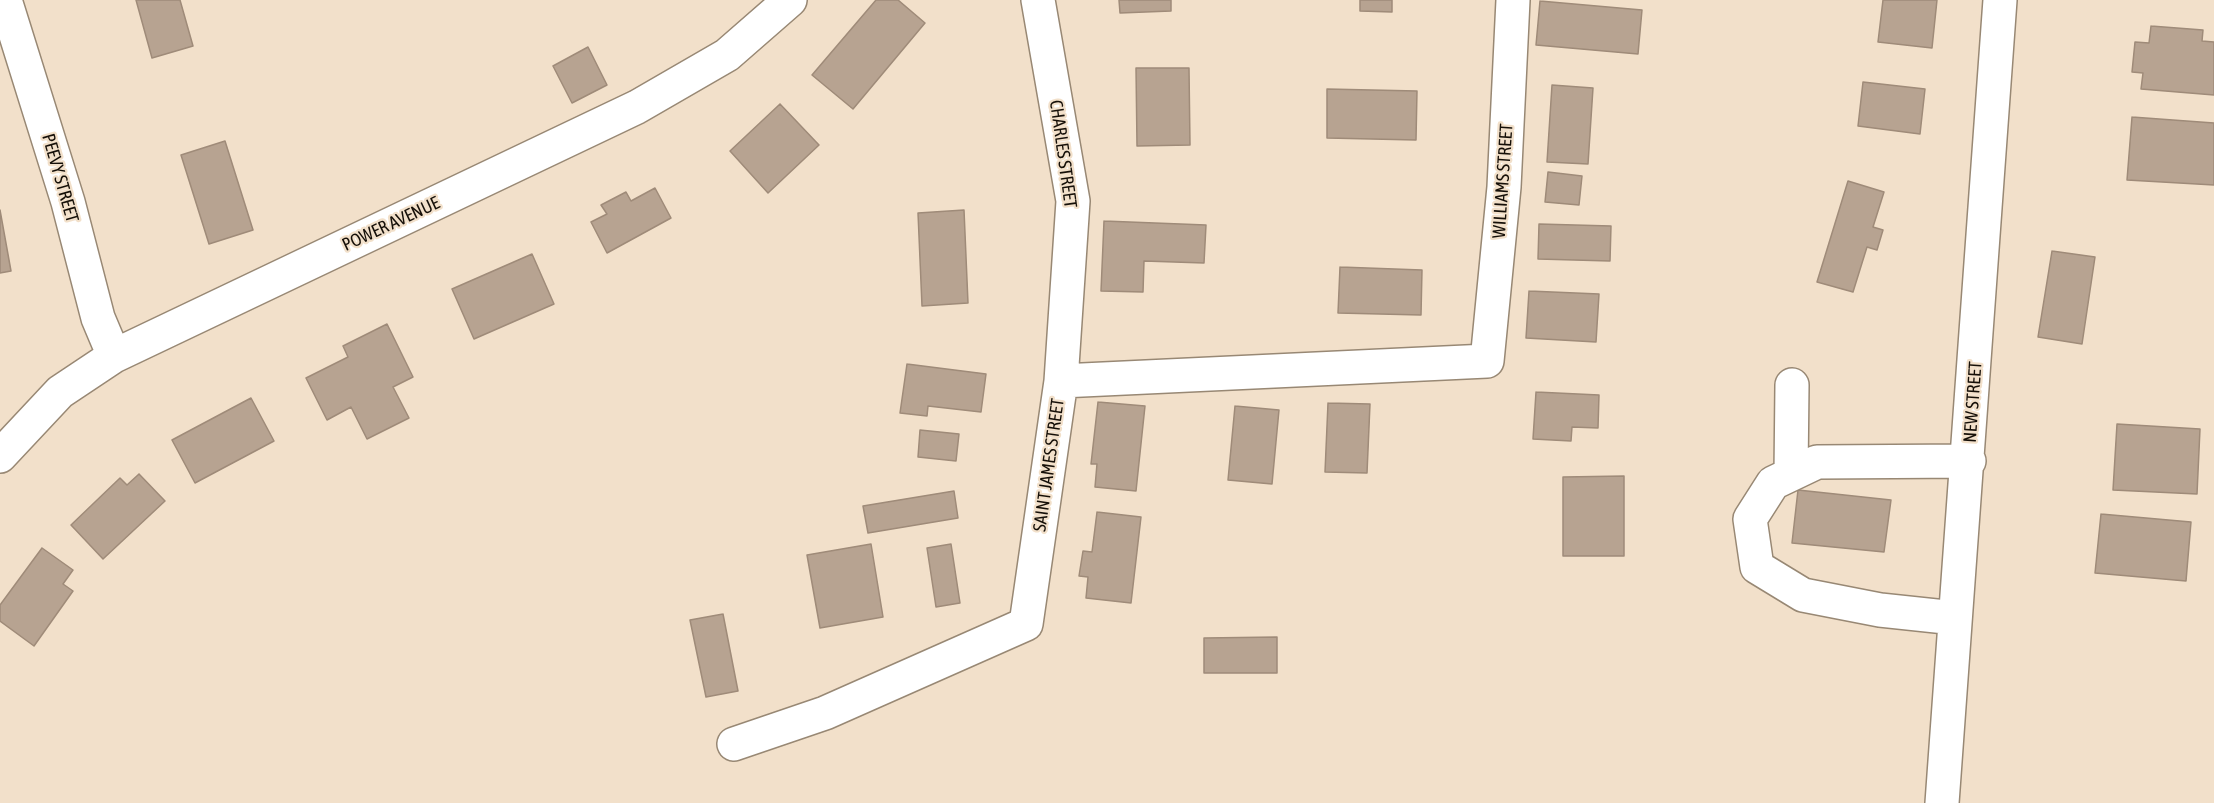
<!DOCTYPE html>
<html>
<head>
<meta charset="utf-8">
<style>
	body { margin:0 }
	canvas { display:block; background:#f2e0ca }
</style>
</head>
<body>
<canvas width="2214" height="803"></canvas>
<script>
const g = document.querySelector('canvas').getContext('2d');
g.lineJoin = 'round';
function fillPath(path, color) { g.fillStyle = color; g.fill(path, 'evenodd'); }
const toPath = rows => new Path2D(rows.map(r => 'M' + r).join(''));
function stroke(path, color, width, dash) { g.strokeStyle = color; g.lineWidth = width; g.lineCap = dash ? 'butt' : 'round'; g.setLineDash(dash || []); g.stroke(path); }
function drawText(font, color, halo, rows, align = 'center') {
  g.font = font + ' "Asap Condensed",sans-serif'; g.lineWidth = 4.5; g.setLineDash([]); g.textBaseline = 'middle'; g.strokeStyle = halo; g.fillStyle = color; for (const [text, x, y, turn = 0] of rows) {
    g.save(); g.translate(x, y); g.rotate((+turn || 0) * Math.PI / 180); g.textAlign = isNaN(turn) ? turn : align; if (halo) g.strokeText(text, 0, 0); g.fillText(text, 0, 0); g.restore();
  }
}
const building = toPath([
	[136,0,180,0,193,46,152,58,136,0],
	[876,0,898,0,925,23,853,109,812,75,876,0],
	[1119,0,1171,0,1171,11,1120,13,1119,0],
	[1360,0,1392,0,1392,12,1360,11,1360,0],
	[1883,0,1937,0,1932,48,1878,42,1883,0],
	[1540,1,1642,10,1638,54,1536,45,1540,1],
	[2151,26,2203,30,2202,41,2214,42,2214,95,2141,89,2143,73,2132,72,2135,42,2149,43,2151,26],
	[588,47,607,85,572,103,553,66,588,47],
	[1136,68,1189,68,1190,145,1137,146,1136,68],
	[1863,82,1925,89,1920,134,1858,126,1863,82],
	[1552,85,1593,88,1588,164,1547,162,1552,85],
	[1327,89,1417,91,1416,140,1327,138,1327,89],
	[780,104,819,145,768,193,730,151,780,104],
	[2132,117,2214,123,2214,185,2127,180,2132,117],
	[225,141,253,230,209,244,181,155,225,141],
	[1548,172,1582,176,1579,205,1545,202,1548,172],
	[1848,181,1884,192,1873,227,1883,230,1877,250,1867,247,1853,292,1817,282,1848,181],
	[655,188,671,218,607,253,591,222,607,214,601,205,626,192,631,201,655,188],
	[0,210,11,271,0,273,0,210],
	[964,210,968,303,922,306,918,213,964,210],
	[1104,221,1206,225,1204,263,1144,261,1143,292,1101,291,1104,221],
	[1539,224,1611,226,1610,261,1538,259,1539,224],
	[2052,251,2095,257,2082,344,2038,337,2052,251],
	[532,254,554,304,474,339,452,289,532,254],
	[1340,267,1422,270,1421,315,1338,313,1340,267],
	[1529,291,1599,294,1596,342,1526,338,1529,291],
	[387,324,413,377,393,387,409,418,367,439,351,407,327,420,306,378,348,357,343,346,387,324],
	[907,364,986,374,981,412,928,406,927,416,900,413,907,364],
	[1536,392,1599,395,1598,428,1572,427,1571,441,1533,439,1536,392],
	[251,398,274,441,195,483,172,440,251,398],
	[1098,402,1145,406,1136,491,1095,487,1097,464,1091,464,1098,402],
	[1328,403,1370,404,1367,473,1325,472,1328,403],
	[1235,406,1279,410,1272,484,1228,480,1235,406],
	[2117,424,2200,429,2197,494,2113,490,2117,424],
	[920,430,959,434,956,461,918,457,920,430],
	[139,474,165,501,103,559,71,525,120,478,127,485,139,474],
	[1624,476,1624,556,1563,556,1563,477,1624,476],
	[1798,490,1891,500,1884,552,1792,543,1798,490],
	[954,491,958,518,868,533,863,506,954,491],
	[1097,512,1141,517,1131,603,1086,598,1088,577,1079,576,1083,551,1092,552,1097,512],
	[2101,514,2191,522,2186,581,2095,573,2101,514],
	[871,544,883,617,820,628,807,555,871,544],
	[951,544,960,603,936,607,927,548,951,544],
	[42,548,73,570,63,584,73,591,34,646,0,621,0,605,42,548],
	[723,614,738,691,706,697,690,620,723,614],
	[1277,637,1277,673,1204,673,1204,638,1277,637]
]);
fillPath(building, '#b7a391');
stroke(building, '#9f8b79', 1.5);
const minor = toPath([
	[5,0,68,202,98,318,114,356],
	[1061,381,1487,361,1504,187,1513,0],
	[0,456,60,392,114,356,637,107,727,55,790,0],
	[1791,474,1792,385],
	[1955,618,1880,610,1803,595,1757,567,1750,519,1773,483,1817,462,1969,461],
	[734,744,825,713,1026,624,1061,381,1073,201,1038,0],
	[1942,803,2000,0]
]);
stroke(minor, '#988874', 36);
stroke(minor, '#fff', 33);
drawText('18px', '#150f08', '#f2e0ca', [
	["CHARLES STREET",1063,154,82],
	["PEEVY STREET",60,178,74],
	["WILLIAMS STREET",1503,181,-86],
	["POWER AVENUE",391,224,-25],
	["NEW STREET",1973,402,-86],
	["SAINT JAMES STREET",1049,465,-82]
]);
</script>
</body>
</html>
